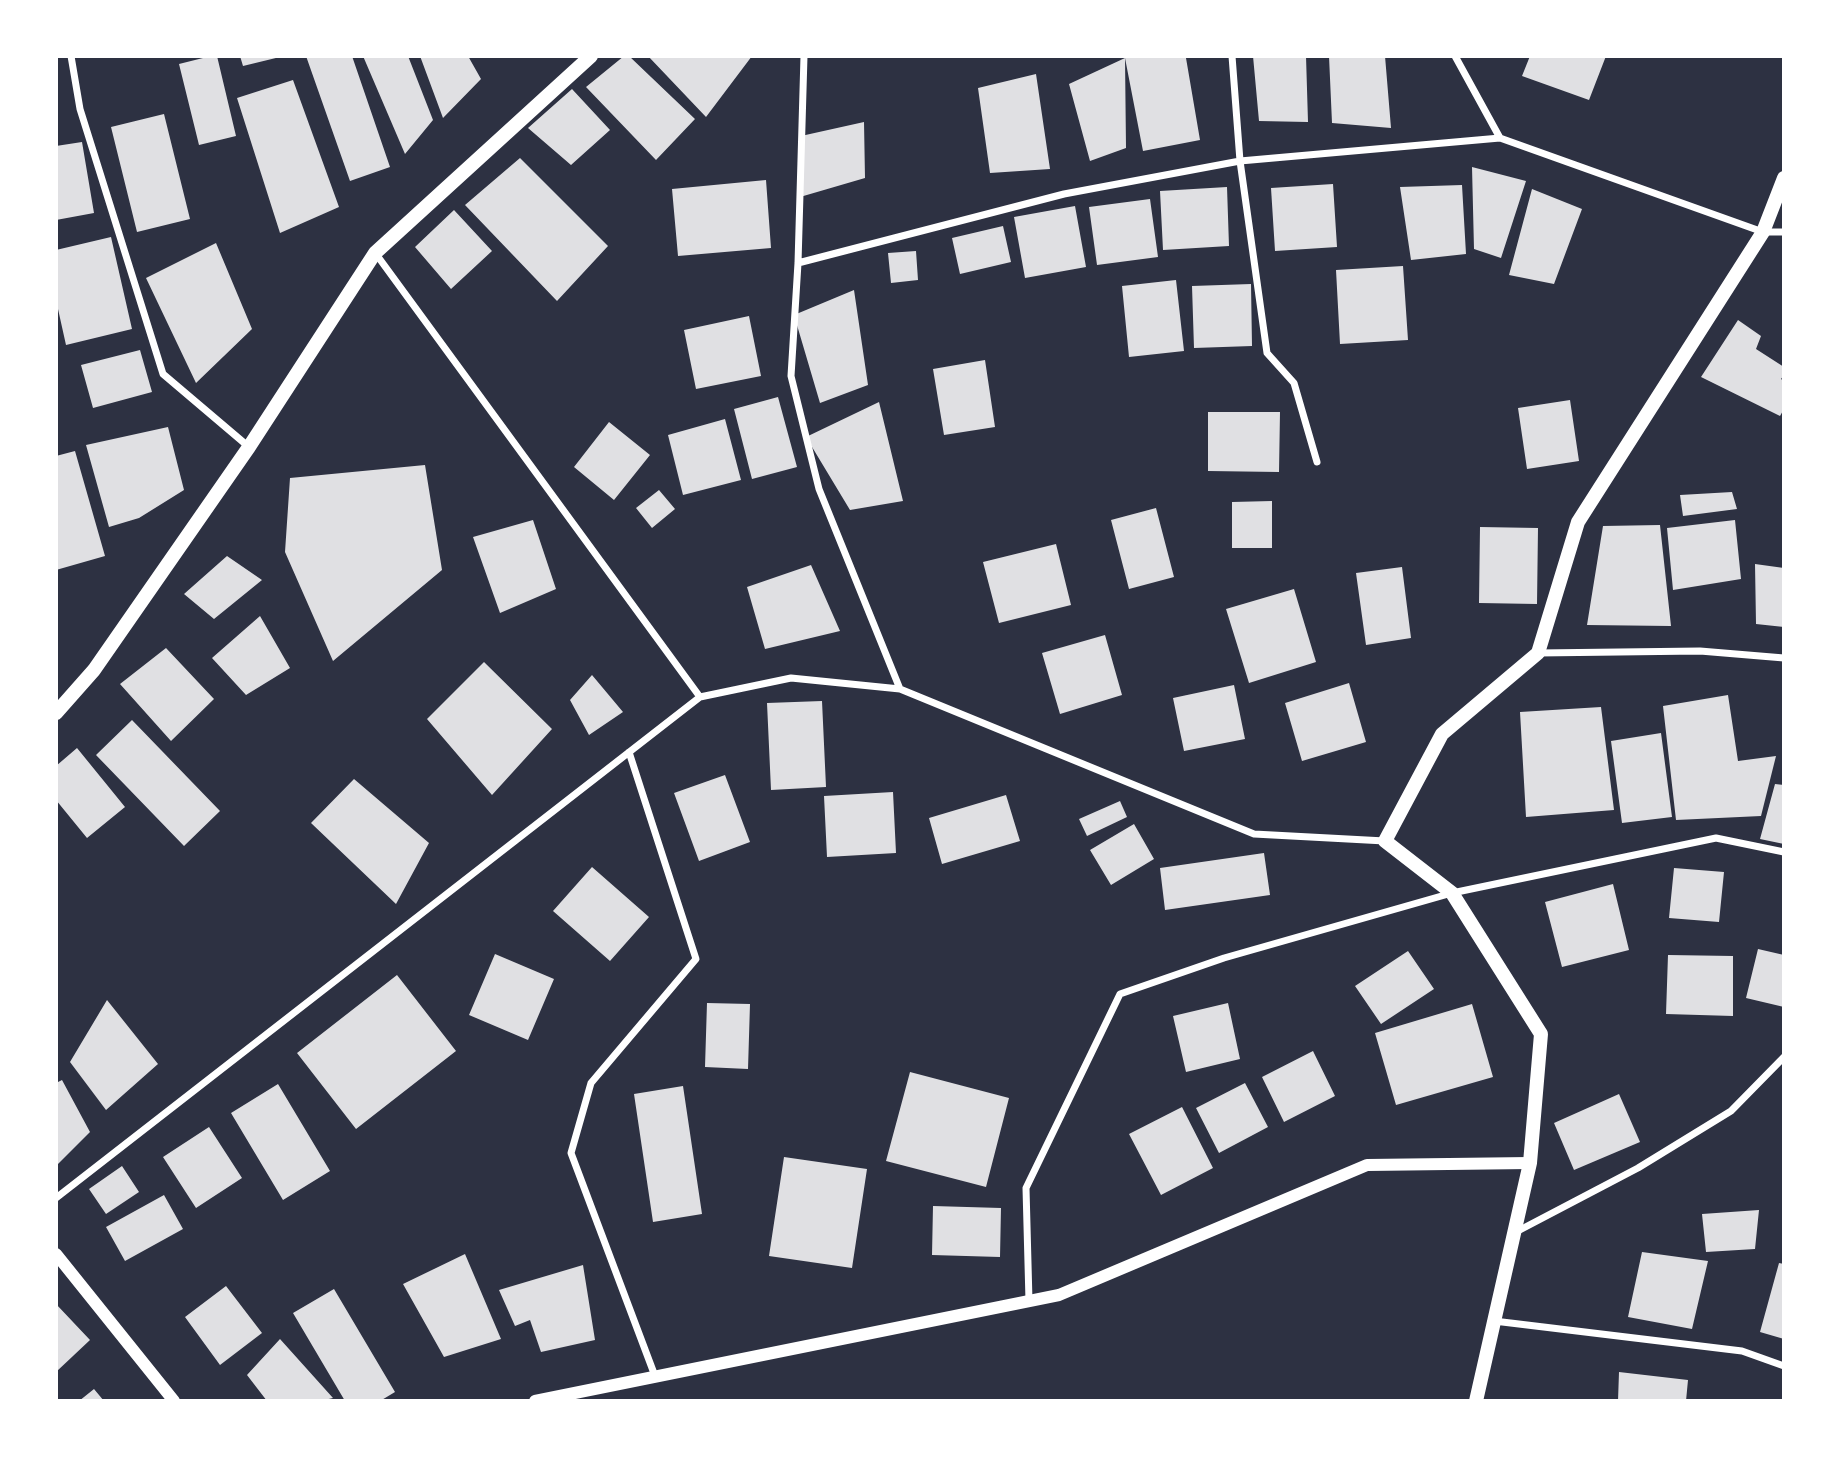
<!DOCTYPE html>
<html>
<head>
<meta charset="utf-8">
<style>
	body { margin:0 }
	#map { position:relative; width:1840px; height:1457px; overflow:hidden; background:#2d3142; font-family:"Noto Sans",sans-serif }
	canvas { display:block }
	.frame { position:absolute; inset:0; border:58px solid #fff; pointer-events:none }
</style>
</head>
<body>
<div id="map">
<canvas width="1840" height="1457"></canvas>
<div class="frame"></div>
</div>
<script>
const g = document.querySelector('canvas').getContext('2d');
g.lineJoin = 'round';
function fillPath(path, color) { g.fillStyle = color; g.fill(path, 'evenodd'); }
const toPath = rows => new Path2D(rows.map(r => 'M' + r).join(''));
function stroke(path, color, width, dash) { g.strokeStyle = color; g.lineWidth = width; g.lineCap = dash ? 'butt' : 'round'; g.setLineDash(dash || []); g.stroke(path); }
fillPath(toPath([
	[211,56,217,56,236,136,199,145,179,64],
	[240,56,280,56,280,57,243,66],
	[306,56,352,56,390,167,350,181],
	[363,56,408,56,433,120,405,154],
	[420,56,468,56,481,79,443,118],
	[624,56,629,56,695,119,656,160,586,87],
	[648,56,752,56,706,117],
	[1253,56,1306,56,1308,122,1259,121],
	[1329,56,1385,56,1391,128,1332,123],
	[1530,56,1606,56,1589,100,1522,76],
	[1125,58,1186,58,1200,140,1143,151],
	[1125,58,1126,148,1090,161,1069,84],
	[1036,74,1050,169,990,173,978,88],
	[293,80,339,207,280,233,237,98],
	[572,89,610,130,571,165,528,128],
	[164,114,190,219,137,232,111,127],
	[864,122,865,178,800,197,801,136],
	[82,142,94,213,56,220,56,146],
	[520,158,608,246,557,301,465,205],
	[1472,167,1526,181,1501,258,1474,249],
	[766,180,771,248,678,256,672,189],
	[1333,184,1337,247,1275,251,1271,188],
	[1462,185,1466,254,1411,260,1400,187],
	[1227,187,1229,246,1163,250,1160,191],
	[1532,189,1582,209,1554,284,1509,275],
	[1150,199,1158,257,1097,265,1089,207],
	[1075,206,1086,267,1025,278,1014,217],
	[454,210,492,251,451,289,415,247],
	[1003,226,1011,262,960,274,952,238],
	[111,237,132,329,66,345,56,300,56,250],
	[216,243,252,329,196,383,146,278],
	[916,251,918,280,891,283,888,253],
	[1403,266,1408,340,1340,344,1336,270],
	[1176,280,1184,351,1129,357,1122,286],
	[1251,284,1252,346,1194,348,1192,286],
	[854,290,868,385,820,403,794,315],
	[749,316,761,376,696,389,684,330],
	[1738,320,1761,336,1756,349,1784,367,1784,375,1781,379,1784,381,1784,409,1780,416,1701,377],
	[140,350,152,392,93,408,81,365],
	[985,360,995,427,944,435,933,369],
	[778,397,797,467,752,479,734,409],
	[1570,400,1579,461,1527,469,1518,408],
	[879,402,903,501,850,510,806,437],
	[1208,412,1280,412,1279,472,1208,471],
	[725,419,741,480,683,495,668,435],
	[609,422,650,455,614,500,574,467],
	[168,427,184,490,139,518,109,527,86,445],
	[75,451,105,556,56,570,56,456],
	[425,465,442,570,333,661,285,552,290,478],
	[659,490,675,509,652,528,636,508],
	[1732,492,1737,509,1683,516,1680,495],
	[1272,501,1272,548,1232,548,1232,502],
	[1156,508,1174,577,1129,589,1111,520],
	[533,520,556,589,500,613,473,537],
	[1735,520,1741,579,1673,590,1667,528],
	[1660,525,1671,626,1587,625,1603,526],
	[1480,527,1538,528,1537,604,1479,603],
	[1056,544,1071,605,999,623,983,562],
	[227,556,262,580,214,619,184,594],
	[1755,564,1784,568,1784,627,1756,624],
	[811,565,840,631,765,649,747,587],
	[1402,567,1411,638,1366,645,1356,573],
	[1294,589,1316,662,1249,683,1226,609],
	[260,616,290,668,246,695,212,658],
	[1105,635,1122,695,1060,714,1042,653],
	[166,648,214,699,171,741,120,684],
	[484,662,552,729,492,795,427,719],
	[592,675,623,712,589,735,570,700],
	[1349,683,1366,742,1302,761,1285,703],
	[1234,685,1245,739,1184,751,1173,698],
	[1728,695,1738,761,1776,756,1761,816,1676,820,1663,706],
	[822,701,826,787,771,790,767,703],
	[1601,707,1614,810,1526,817,1520,712],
	[132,720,220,811,184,846,96,755],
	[1661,733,1672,817,1622,823,1611,741],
	[77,748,125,807,87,838,56,800,56,766],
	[725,775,750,842,699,861,674,793],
	[354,779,429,843,396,904,311,823],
	[1775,784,1784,785,1784,844,1760,839],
	[893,792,896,853,827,857,824,796],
	[1006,795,1020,841,942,864,929,818],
	[1120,801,1127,817,1087,836,1079,819],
	[1134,824,1154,859,1111,885,1090,850],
	[1264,853,1270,895,1165,910,1160,868],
	[592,867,649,917,610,961,553,911],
	[1674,868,1724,872,1719,922,1669,918],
	[1613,884,1629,950,1562,967,1545,902],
	[1758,949,1784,955,1784,1007,1746,998],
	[1408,951,1434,989,1381,1024,1355,986],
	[495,954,554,979,528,1040,469,1015],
	[1668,955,1733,956,1733,1016,1666,1014],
	[397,975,456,1051,356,1129,297,1053],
	[107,1000,158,1064,106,1110,70,1062],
	[707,1003,750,1004,748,1069,705,1067],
	[1228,1003,1240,1059,1186,1072,1173,1016],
	[1472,1004,1493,1077,1396,1105,1375,1033],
	[1313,1051,1335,1096,1284,1122,1262,1077],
	[910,1072,1009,1098,986,1187,886,1161],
	[62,1080,90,1132,56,1166,56,1083],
	[1245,1083,1268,1127,1219,1153,1196,1108],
	[278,1084,330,1171,283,1200,231,1113],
	[683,1086,702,1214,653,1222,634,1094],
	[1619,1094,1640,1142,1574,1170,1554,1123],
	[1182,1107,1213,1168,1161,1195,1129,1134],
	[209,1127,242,1178,196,1208,163,1157],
	[784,1157,867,1169,852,1268,769,1256],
	[122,1166,139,1192,106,1214,89,1189],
	[164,1195,183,1229,125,1261,106,1227],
	[933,1206,1001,1208,1000,1257,932,1255],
	[1759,1210,1755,1249,1706,1252,1702,1214],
	[1642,1252,1708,1261,1692,1329,1628,1317],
	[465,1254,501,1339,444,1357,403,1284],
	[1779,1263,1784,1264,1784,1339,1760,1332],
	[583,1265,595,1340,541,1352,530,1320,515,1326,499,1290],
	[226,1286,262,1333,220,1365,185,1317],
	[334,1289,395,1392,380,1401,345,1401,293,1313],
	[56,1304,90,1340,56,1372],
	[280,1339,333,1398,320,1401,267,1401,247,1375],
	[1619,1372,1688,1380,1686,1401,1618,1401],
	[94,1389,104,1401,79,1401]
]), '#e0e0e3');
stroke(toPath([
	[71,56,80,109,163,374,249,447],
	[804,56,798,263,791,376,819,489,900,689],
	[1232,56,1240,161,1267,353,1294,383,1317,462],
	[1455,56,1500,138],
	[376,254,700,697,791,678,900,689,1254,834,1385,841],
	[798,263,1064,194,1240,161,1500,138,1763,232,1784,232],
	[1538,653,1700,651,1784,658],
	[629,752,696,959,591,1083,571,1153,655,1376],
	[56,1198,700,697],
	[1514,1233,1638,1168,1731,1111,1784,1057],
	[1029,1301,1026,1188,1120,994,1224,958,1452,893,1716,838,1784,852],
	[1494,1321,1742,1351,1784,1366]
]), '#fff', 7);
stroke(toPath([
	[56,1254,174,1401],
	[535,1401,1059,1295,1367,1165,1530,1163]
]), '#fff', 12);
stroke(toPath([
	[56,713,94,670,249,447,375,253,591,56],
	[1476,1401,1530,1163,1541,1034,1452,893,1385,841,1442,734,1538,653,1578,522,1763,232,1784,178]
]), '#fff', 14);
</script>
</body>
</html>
